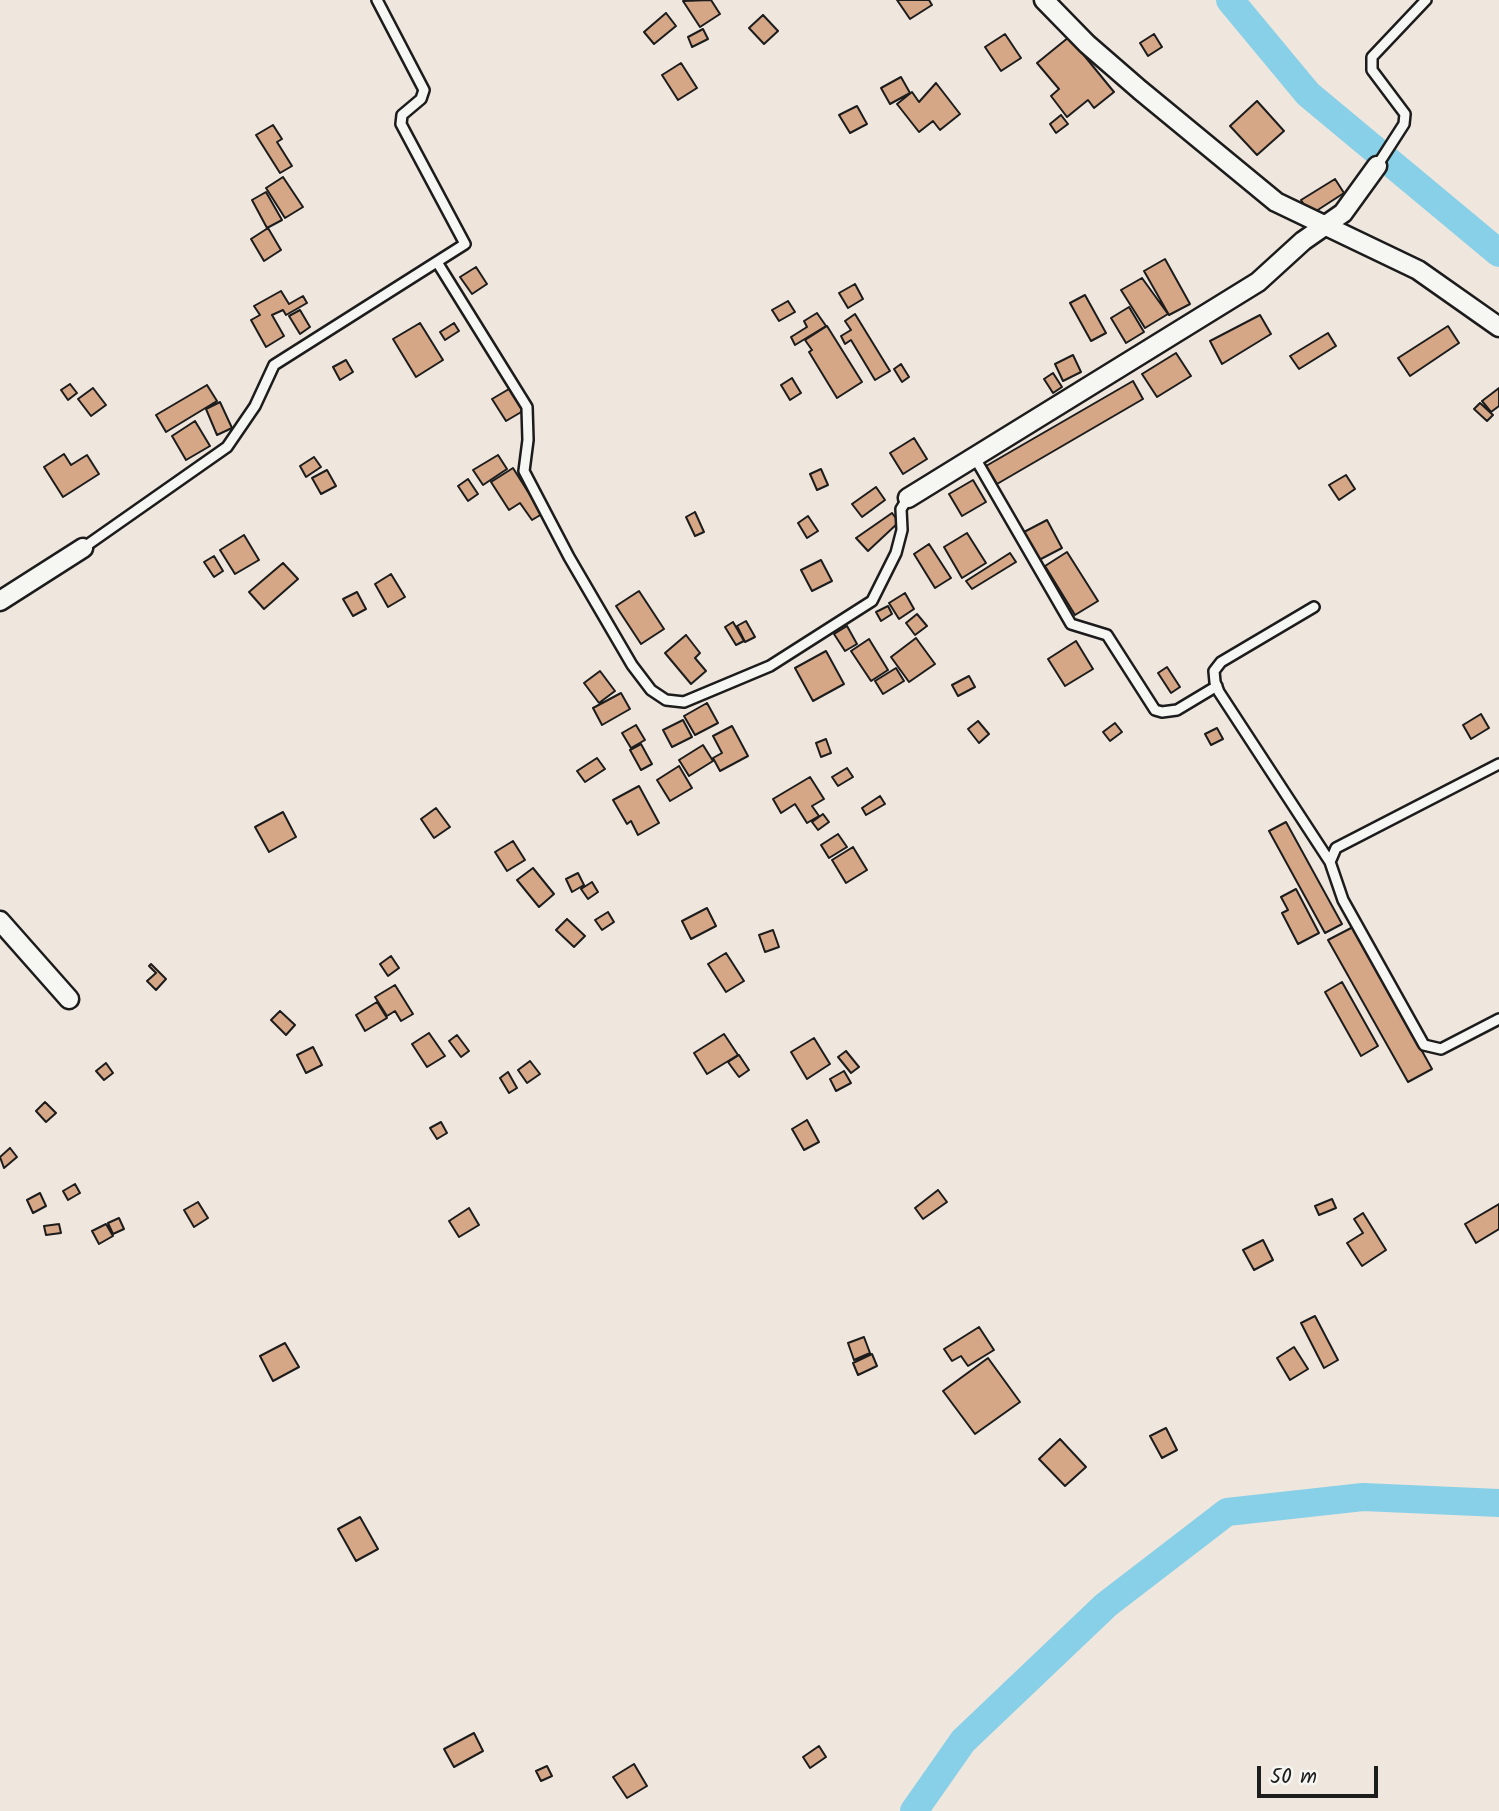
<!DOCTYPE html>
<html>
<head>
<meta charset="utf-8">
<style>
	body { margin:0 }
	#map { position:relative; width:1499px; height:1811px; overflow:hidden; background:#efe6dd; font-family:Kalam,sans-serif }
	canvas { display:block }
	.scale { position:absolute; left:1257px; top:1766px; width:121px; height:32px; box-sizing:border-box; border:4px solid #1c1c1c; border-top:0; padding-left:9px; font-size:21px; line-height:24px; white-space:nowrap; color:#1c1c1c; -webkit-text-stroke:5px #f6f6f2; paint-order:stroke }
</style>
</head>
<body>
<div id="map">
<canvas width="1499" height="1811"></canvas>
<div class="scale">50 m</div>
</div>
<script>
const g = document.querySelector('canvas').getContext('2d');
g.lineJoin = 'round';
const toPath = rows => new Path2D(rows.map(r => 'M' + r).join(''));
function stroke(path, color, width, dash) { g.strokeStyle = color; g.lineWidth = width; g.lineCap = dash ? 'butt' : 'round'; g.setLineDash(dash || []); g.stroke(path); }
function fillPath(path, color) { g.fillStyle = color; g.fill(path, 'evenodd'); }
stroke(toPath([
	[1230,0,1308,94,1499,253],
	[914,1811,963,1741,1106,1605,1227,1512,1363,1497,1499,1503]
]), '#87d0e8', 28);
const building = toPath([
	[711,0,720,14,700,27,683,1,711,0],
	[897,0,929,0,932,5,910,19,897,0],
	[666,13,676,26,654,44,644,32,666,13],
	[763,15,778,31,764,44,749,28,763,15],
	[703,29,708,39,692,47,688,37,703,29],
	[1005,34,1021,58,1001,71,985,47,1005,34],
	[1154,34,1162,47,1148,56,1140,43,1154,34],
	[1069,37,1114,92,1094,108,1088,100,1067,117,1051,96,1059,89,1037,63,1069,37],
	[681,63,697,88,678,100,662,75,681,63],
	[901,77,910,93,890,104,881,88,901,77],
	[936,83,960,114,940,130,933,121,919,132,897,104,912,92,919,102,936,83],
	[1257,101,1284,131,1257,155,1230,126,1257,101],
	[857,106,867,124,850,133,839,115,857,106],
	[1061,115,1068,124,1056,133,1050,124,1061,115],
	[273,125,282,139,277,142,292,166,280,173,256,135,273,125],
	[283,177,303,207,285,218,266,188,283,177],
	[1335,179,1344,193,1310,215,1301,200,1335,179],
	[266,192,282,220,267,228,252,200,266,192],
	[268,228,281,250,264,261,251,239,268,228],
	[1165,259,1190,304,1169,315,1144,271,1165,259],
	[476,267,487,284,472,294,460,277,476,267],
	[1142,278,1168,314,1145,328,1121,290,1142,278],
	[855,284,863,299,848,308,839,293,855,284],
	[281,291,289,304,303,296,307,303,286,315,283,310,272,315,284,336,266,347,251,320,260,315,254,306,281,291],
	[1085,295,1106,333,1091,341,1070,303,1085,295],
	[788,301,795,312,779,321,772,310,788,301],
	[1129,307,1144,332,1126,343,1111,318,1129,307],
	[300,310,310,327,300,334,289,316,300,310],
	[817,313,826,326,795,345,791,337,807,327,804,321,817,313],
	[855,314,890,371,875,380,851,340,845,344,841,336,851,330,845,321,855,314],
	[1260,315,1271,334,1222,364,1210,341,1260,315],
	[420,323,443,360,416,377,393,339,420,323],
	[454,323,459,331,445,340,440,332,454,323],
	[827,326,862,382,837,398,809,352,812,350,805,340,827,326],
	[1448,326,1459,343,1410,376,1398,358,1448,326],
	[1328,333,1336,346,1299,369,1290,356,1328,333],
	[1176,353,1191,376,1157,397,1142,374,1176,353],
	[1073,355,1081,372,1063,381,1055,364,1073,355],
	[346,360,353,372,340,380,333,367,346,360],
	[901,364,909,377,902,382,894,369,901,364],
	[1053,373,1062,387,1053,393,1044,379,1053,373],
	[792,378,801,393,790,400,781,385,792,378],
	[1133,381,1143,399,997,484,986,466,1133,381],
	[70,384,77,393,68,400,61,390,70,384],
	[207,385,217,401,166,432,156,415,207,385],
	[93,388,106,405,91,416,78,399,93,388],
	[1499,388,1499,406,1491,412,1482,401,1499,388],
	[509,389,523,411,506,421,492,399,509,389],
	[220,402,232,428,217,435,206,409,220,402],
	[1480,403,1493,415,1487,421,1474,409,1480,403],
	[195,421,210,446,186,460,172,436,195,421],
	[914,438,927,459,903,474,890,453,914,438],
	[64,454,71,465,87,455,99,474,63,497,44,467,64,454],
	[498,455,507,469,483,485,473,470,498,455],
	[314,457,321,467,306,477,300,466,314,457],
	[513,468,542,514,532,520,520,503,509,510,491,482,513,468],
	[821,469,828,485,817,490,810,474,821,469],
	[327,470,336,486,321,494,312,478,327,470],
	[1346,475,1355,489,1339,500,1329,485,1346,475],
	[468,479,478,494,468,501,458,486,468,479],
	[973,480,986,502,962,516,949,494,973,480],
	[876,487,885,500,862,517,852,504,876,487],
	[695,512,704,532,695,536,686,517,695,512],
	[892,513,899,522,868,551,856,538,892,513],
	[808,516,818,531,807,538,798,523,808,516],
	[1047,520,1062,548,1039,560,1024,532,1047,520],
	[967,533,986,563,962,578,944,547,967,533],
	[244,535,259,560,235,574,220,550,244,535],
	[929,544,951,578,935,588,914,554,929,544],
	[1067,552,1098,601,1075,615,1045,566,1067,552],
	[1010,553,1016,562,972,589,966,581,1010,553],
	[214,556,223,571,214,577,204,562,214,556],
	[821,560,832,581,812,591,801,570,821,560],
	[283,563,298,579,264,609,249,592,283,563],
	[391,574,405,597,388,607,375,584,391,574],
	[639,591,664,629,641,644,616,606,639,591],
	[357,592,366,609,353,616,343,599,357,592],
	[905,593,914,609,899,619,889,603,905,593],
	[888,606,892,614,881,621,876,612,888,606],
	[917,614,927,626,915,635,906,623,917,614],
	[746,621,755,637,745,642,737,626,746,621],
	[733,622,744,641,736,645,725,627,733,622],
	[847,626,857,644,845,651,834,634,847,626],
	[686,635,700,653,695,658,706,671,691,684,665,653,686,635],
	[916,638,935,664,909,682,891,657,916,638],
	[869,639,888,670,871,681,851,651,869,639],
	[1076,641,1093,669,1065,686,1048,659,1076,641],
	[826,651,844,684,813,701,795,668,826,651],
	[1167,667,1180,687,1171,693,1158,673,1167,667],
	[896,668,904,681,883,694,875,681,896,668],
	[600,671,615,691,599,703,584,683,600,671],
	[969,676,975,687,958,696,952,685,969,676],
	[621,693,630,709,602,725,593,708,621,693],
	[707,703,718,723,695,735,684,716,707,703],
	[1481,714,1489,728,1471,739,1463,725,1481,714],
	[683,720,692,737,672,747,663,730,683,720],
	[978,721,989,734,979,743,968,729,978,721],
	[1115,723,1122,732,1110,741,1103,732,1115,723],
	[636,725,645,740,631,748,622,733,636,725],
	[732,726,748,756,720,771,713,758,722,753,713,736,732,726],
	[1217,728,1223,739,1211,745,1205,734,1217,728],
	[826,739,831,753,821,757,816,743,826,739],
	[641,744,652,764,641,770,630,750,641,744],
	[703,745,713,761,689,776,679,760,703,745],
	[597,758,605,769,585,782,577,771,597,758],
	[679,766,692,788,670,801,657,780,679,766],
	[847,768,853,777,838,786,832,777,847,768],
	[810,777,824,799,812,806,819,816,807,823,795,804,781,813,773,799,810,777],
	[639,786,659,823,638,835,631,821,627,824,613,800,639,786],
	[880,796,885,804,866,815,862,808,880,796],
	[436,808,450,827,434,838,421,819,436,808],
	[283,812,296,837,269,852,255,827,283,812],
	[823,814,829,822,818,830,812,822,823,814],
	[1286,822,1342,924,1325,933,1269,831,1286,822],
	[838,834,847,847,829,858,821,845,838,834],
	[513,841,525,860,507,871,495,852,513,841],
	[853,847,867,870,846,883,832,860,853,847],
	[533,868,554,894,539,907,517,880,533,868],
	[578,873,584,885,572,892,566,879,578,873],
	[592,882,598,892,588,899,581,889,592,882],
	[1296,889,1319,933,1298,944,1282,913,1288,910,1281,897,1296,889],
	[707,908,716,926,691,939,682,921,707,908],
	[608,912,614,922,602,930,595,920,608,912],
	[567,919,585,936,574,947,556,930,567,919],
	[1353,927,1432,1069,1408,1082,1328,940,1353,927],
	[773,930,779,947,765,952,759,935,773,930],
	[726,953,744,981,726,992,708,964,726,953],
	[391,956,399,968,388,976,380,964,391,956],
	[151,964,166,979,156,990,147,981,156,973,149,966,151,964],
	[1342,982,1378,1046,1361,1056,1325,992,1342,982],
	[395,985,413,1014,401,1021,395,1011,387,1016,375,997,395,985],
	[377,1002,387,1018,365,1031,356,1015,377,1002],
	[280,1011,295,1025,286,1035,271,1020,280,1011],
	[429,1033,445,1056,427,1067,412,1044,429,1033],
	[724,1034,738,1055,707,1074,694,1053,724,1034],
	[457,1035,469,1051,461,1057,449,1041,457,1035],
	[814,1038,830,1064,807,1079,791,1052,814,1038],
	[313,1047,322,1065,306,1073,297,1055,313,1047],
	[846,1051,859,1067,851,1073,838,1057,846,1051],
	[739,1055,749,1070,739,1077,728,1062,739,1055],
	[530,1061,540,1074,527,1083,518,1070,530,1061],
	[106,1063,113,1073,104,1080,96,1071,106,1063],
	[844,1071,851,1083,836,1091,830,1079,844,1071],
	[508,1072,517,1088,509,1093,500,1078,508,1072],
	[45,1102,56,1113,46,1122,36,1111,45,1102],
	[807,1120,819,1142,804,1150,792,1129,807,1120],
	[441,1122,447,1133,437,1139,430,1128,441,1122],
	[10,1148,17,1157,4,1168,0,1157,10,1148],
	[75,1184,80,1193,68,1200,63,1191,75,1184],
	[938,1190,947,1202,923,1219,915,1208,938,1190],
	[40,1193,46,1206,33,1213,27,1200,40,1193],
	[1332,1199,1336,1208,1319,1215,1315,1206,1332,1199],
	[198,1202,208,1218,194,1227,184,1210,198,1202],
	[1499,1204,1499,1229,1476,1243,1465,1224,1499,1204],
	[469,1208,479,1225,459,1237,449,1221,469,1208],
	[1363,1213,1386,1250,1362,1266,1347,1243,1363,1233,1354,1219,1363,1213],
	[119,1218,124,1229,113,1234,108,1223,119,1218],
	[59,1224,61,1233,46,1235,44,1226,59,1224],
	[106,1224,113,1236,99,1244,92,1231,106,1224],
	[1263,1240,1273,1260,1254,1270,1243,1250,1263,1240],
	[1315,1316,1338,1360,1324,1368,1301,1323,1315,1316],
	[979,1327,994,1350,968,1366,961,1356,952,1361,944,1349,979,1327],
	[864,1337,870,1353,854,1360,848,1343,864,1337],
	[285,1343,299,1367,273,1381,260,1356,285,1343],
	[1294,1347,1308,1369,1290,1380,1277,1358,1294,1347],
	[872,1354,877,1366,858,1375,853,1363,872,1354],
	[988,1358,1020,1402,975,1434,943,1391,988,1358],
	[1166,1428,1177,1450,1162,1458,1150,1436,1166,1428],
	[1060,1439,1086,1467,1065,1486,1039,1459,1060,1439],
	[360,1517,378,1549,356,1561,338,1529,360,1517],
	[474,1733,483,1751,454,1767,444,1749,474,1733],
	[819,1746,826,1757,810,1768,803,1757,819,1746],
	[634,1764,647,1786,627,1798,613,1777,634,1764],
	[547,1766,552,1776,541,1781,536,1771,547,1766]
]);
fillPath(building, '#d5a787');
stroke(building, '#1c1c1c', 2);
const service = toPath([
	[1377,166,1404,124,1405,114,1372,70,1372,57,1426,0],
	[437,262,527,407,528,440,524,471,569,557,632,665,651,690,666,700,684,702,770,666,872,601,896,553,902,530,901,509,908,498],
	[975,458,1071,624,1107,635,1155,710,1162,712,1177,710,1217,686],
	[83,548,227,447,255,406,274,365,465,244,401,124,402,115,421,99,424,90,377,0],
	[1314,607,1221,662,1214,671,1215,682,1219,692,1330,862],
	[1499,764,1336,848,1330,862,1343,900,1424,1045,1441,1049,1499,1019]
]);
const minor = toPath([
	[1044,0,1087,44,1140,90,1276,202,1418,270,1499,327],
	[908,498,1258,282,1303,241,1343,213,1377,166],
	[0,601,83,548],
	[0,921,69,999]
]);
stroke(service, '#1c1c1c', 14);
stroke(minor, '#1c1c1c', 23);
stroke(service, '#f6f6f2', 9);
stroke(minor, '#f6f6f2', 18);
</script>
</body>
</html>
